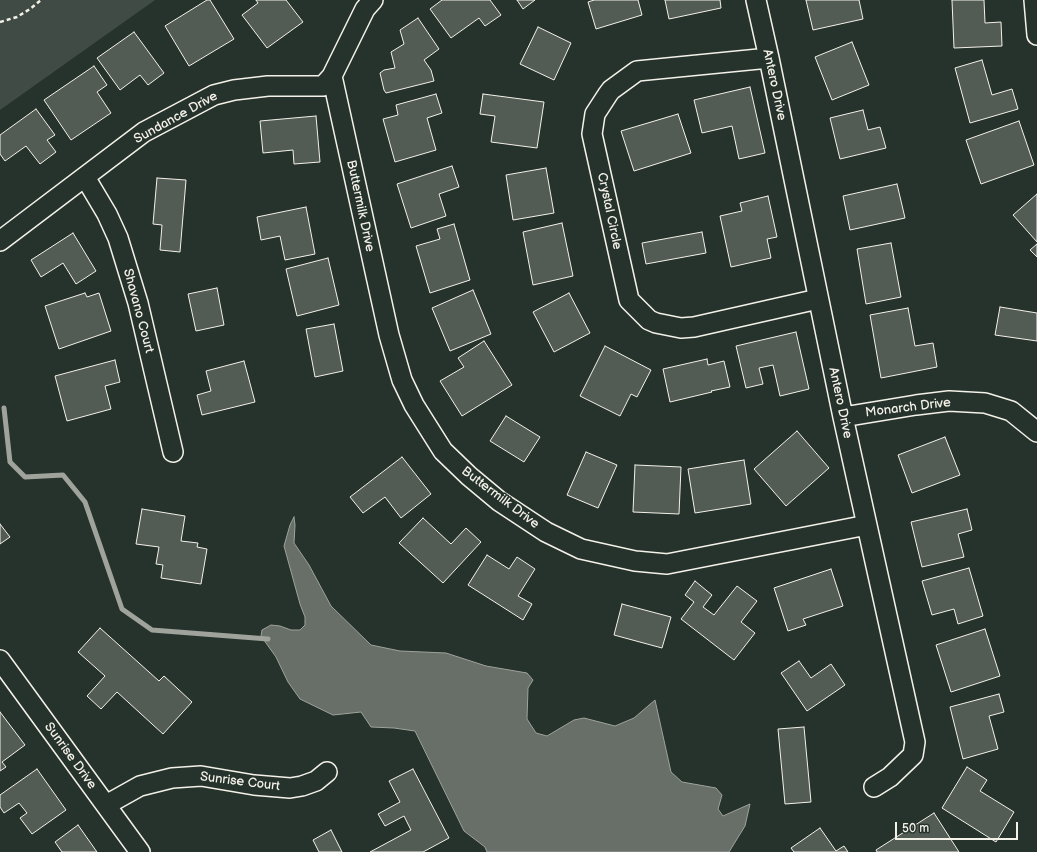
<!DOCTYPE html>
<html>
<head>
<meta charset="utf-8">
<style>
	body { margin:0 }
	#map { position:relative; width:1037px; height:852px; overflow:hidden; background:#26332d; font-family:"Balsamiq Sans",sans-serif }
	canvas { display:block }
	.scale { position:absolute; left:895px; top:822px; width:123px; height:18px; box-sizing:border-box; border:2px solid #f4f1e8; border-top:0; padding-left:5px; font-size:12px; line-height:14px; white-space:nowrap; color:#f4f1e8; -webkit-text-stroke:3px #26332d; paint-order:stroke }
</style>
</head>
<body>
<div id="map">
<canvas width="1037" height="852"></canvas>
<div class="scale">50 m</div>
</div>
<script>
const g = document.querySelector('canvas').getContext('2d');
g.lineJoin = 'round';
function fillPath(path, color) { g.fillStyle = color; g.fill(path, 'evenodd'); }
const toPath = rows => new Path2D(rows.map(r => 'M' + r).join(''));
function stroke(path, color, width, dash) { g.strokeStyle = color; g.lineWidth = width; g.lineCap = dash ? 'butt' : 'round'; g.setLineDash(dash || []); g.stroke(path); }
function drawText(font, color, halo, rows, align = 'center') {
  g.font = font + ' "Balsamiq Sans",sans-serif'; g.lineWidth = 3; g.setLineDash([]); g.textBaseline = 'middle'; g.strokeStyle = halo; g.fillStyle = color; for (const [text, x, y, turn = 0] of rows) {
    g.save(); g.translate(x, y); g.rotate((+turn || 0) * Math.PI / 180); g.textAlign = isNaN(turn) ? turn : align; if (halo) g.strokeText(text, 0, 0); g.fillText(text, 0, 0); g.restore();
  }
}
fillPath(toPath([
	[0,0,155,0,0,110]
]), '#414b45');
const water = toPath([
	[294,517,295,525,294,543,309,565,331,606,371,645,400,651,446,653,486,666,527,673,533,680,528,688,527,719,536,733,547,736,574,720,584,718,615,726,634,718,655,700,671,772,682,782,716,788,722,795,718,809,723,816,750,804,745,826,729,852,487,852,485,847,464,831,415,731,394,728,371,727,361,712,333,715,300,699,288,682,276,657,261,636,262,630,271,625,280,626,291,630,300,630,305,625,305,617,300,604,284,546,290,525,294,517]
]);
fillPath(water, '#676f68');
stroke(water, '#9fa39b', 1);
stroke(toPath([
	[4,408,10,462,25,477,63,475,85,502,122,609,152,630,268,639]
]), '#9fa39b', 5);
const building = toPath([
	[207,0,210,0,234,39,189,66,165,26,207,0],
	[256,0,286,0,303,22,267,48,242,15,258,3,256,0],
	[442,0,490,0,501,15,485,26,479,18,451,38,430,9,442,0],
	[517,0,535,0,523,9,517,0],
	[594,0,638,0,642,15,596,29,588,2,594,0],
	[665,0,720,0,721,8,669,19,665,0],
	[806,0,859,0,863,19,813,30,806,0],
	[952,0,984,0,985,23,1001,22,1002,46,954,48,952,0],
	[418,18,439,49,424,60,431,70,434,81,386,93,384,90,380,73,384,70,395,68,391,52,404,44,400,30,418,18],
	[538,27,571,43,554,80,520,64,538,27],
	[134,32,164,73,148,85,140,75,120,90,97,58,134,32],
	[852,42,869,85,832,100,815,57,852,42],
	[982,60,992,95,1012,89,1018,109,970,123,955,68,982,60],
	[94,66,107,85,97,92,111,113,71,140,44,100,94,66],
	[750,87,765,153,739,159,732,126,702,133,694,100,750,87],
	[436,94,442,113,427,118,436,150,395,162,383,119,398,115,396,105,436,94],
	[483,94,544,102,537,148,491,142,495,116,480,114,483,94],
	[36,109,55,135,47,140,56,152,40,164,26,146,5,161,0,154,0,135,36,109],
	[863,110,868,130,880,127,886,148,840,159,830,118,863,110],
	[678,114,691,153,634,171,621,131,678,114],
	[316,116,320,162,294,164,293,150,263,153,260,121,316,116],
	[1019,121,1034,165,981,184,966,140,1019,121],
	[452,166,459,187,439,194,446,216,411,228,397,184,452,166],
	[546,168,554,213,513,220,506,175,546,168],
	[157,178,186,180,180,252,160,250,162,225,153,224,157,178],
	[897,184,905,218,850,230,843,196,897,184],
	[1037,194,1037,242,1013,215,1037,194],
	[768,196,777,237,767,239,771,258,731,267,720,216,742,211,740,203,768,196],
	[306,207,315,254,285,260,280,236,261,240,257,217,306,207],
	[562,223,573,276,533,285,523,232,562,223],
	[454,224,470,280,430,293,416,246,440,239,437,229,454,224],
	[702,232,706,253,646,264,642,243,702,232],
	[73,233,96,271,76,284,63,263,41,277,31,260,73,233],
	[891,243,901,297,866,304,857,249,891,243],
	[1037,244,1037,257,1030,250,1037,244],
	[328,258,339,305,297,316,286,269,328,258],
	[217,288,224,325,196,331,188,294,217,288],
	[473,290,491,334,450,351,432,308,473,290],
	[85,293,87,297,99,293,111,331,59,349,45,306,85,293],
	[569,293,590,333,554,352,533,312,569,293],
	[1000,307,1037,313,1037,341,995,335,1000,307],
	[908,308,915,346,933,343,937,367,881,378,870,315,908,308],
	[334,324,343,371,315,377,306,329,334,324],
	[796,332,809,389,780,396,773,365,759,368,763,384,746,388,736,346,796,332],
	[484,341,512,385,462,416,440,381,464,367,458,358,484,341],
	[605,346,651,370,637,397,631,394,620,416,580,396,605,346],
	[707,359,708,365,724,361,730,387,711,391,712,392,670,402,663,369,707,359],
	[115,360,120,382,105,386,111,409,67,421,55,376,115,360],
	[244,361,255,402,202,415,197,395,211,391,206,371,244,361],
	[506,416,540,437,524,462,490,441,506,416],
	[797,431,829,468,786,506,754,469,797,431],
	[945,437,960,475,912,493,898,455,945,437],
	[586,452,617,465,598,508,567,495,586,452],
	[402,457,431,494,401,518,385,497,363,513,350,497,402,457],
	[744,460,751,504,695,513,688,469,744,460],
	[635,465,681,467,679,514,633,512,635,465],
	[142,509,185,516,181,541,198,543,197,547,207,549,201,584,161,578,163,565,156,564,159,547,136,544,142,509],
	[967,509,972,530,958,534,964,557,922,567,911,522,967,509],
	[423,518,451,544,466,528,481,542,443,583,399,543,423,518],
	[0,524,10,537,0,544,0,524],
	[487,555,509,569,517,557,535,569,518,596,532,604,523,620,468,585,487,555],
	[969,568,983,616,958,624,954,609,932,615,922,581,969,568],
	[831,569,843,606,803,619,806,625,788,631,774,588,831,569],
	[695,581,712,595,703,607,714,615,737,586,757,601,741,622,755,633,734,660,681,619,694,602,685,595,695,581],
	[622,604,671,617,662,648,614,635,622,604],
	[100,628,159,681,164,676,192,702,163,734,117,692,101,709,87,696,105,676,78,652,100,628],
	[985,629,1000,676,951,692,936,645,985,629],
	[799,661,811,678,831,664,845,685,807,711,781,673,799,661],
	[999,694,1004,712,989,716,998,749,963,759,950,707,999,694],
	[0,712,25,745,2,762,6,767,0,771,0,712],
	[804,727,811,802,785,804,778,729,804,727],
	[967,767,987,780,980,791,1014,812,996,842,942,808,967,767],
	[37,769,66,810,32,834,20,818,27,813,19,803,4,813,0,807,0,795,37,769],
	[413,769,449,838,423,852,370,852,411,830,404,816,385,826,378,814,400,802,389,781,413,769],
	[934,813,959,852,877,852,876,850,934,813],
	[78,825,97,852,62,852,55,842,78,825],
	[820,828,836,851,844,846,848,852,794,852,791,848,820,828],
	[331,830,342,852,319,852,313,840,331,830]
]);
fillPath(building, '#525c55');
stroke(building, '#f4f1e8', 1);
const street = toPath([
	[373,0,365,9,332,76,389,335,402,380,414,405,443,451,469,476,499,501,546,532,581,549,635,561,667,564,867,525],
	[756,0,769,58,843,417,915,742,913,755,890,777,874,787],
	[1034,0,1037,35],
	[769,58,637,71,611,90,608,94,595,114,592,134,629,300,649,320,656,323,681,328,694,327,818,299],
	[85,177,107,214,118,238,138,303,173,452],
	[0,241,144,132,214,95,234,90,268,86,323,86,332,76],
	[843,417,916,405,949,401,985,403,1011,411,1037,432],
	[0,660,140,852],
	[106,805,140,786,172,778,201,776,254,785,290,788,302,786,316,781,327,772]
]);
stroke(street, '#f4f1e8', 22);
stroke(toPath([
	[0,22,17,17,30,9,41,0]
]), '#f4f1e8', 2.5, [4, 3]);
stroke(street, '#26332d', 19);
drawText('13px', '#f4f1e8', '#26332d', [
	["Antero Drive",774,85,78],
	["Sundance Drive",176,118,-29],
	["Buttermilk Drive",360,206,78],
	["Crystal Circle",609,211,78],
	["Shavano Court",138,311,75],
	["Antero Drive",840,403,78],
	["Monarch Drive",908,408,-7],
	["Buttermilk Drive",500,498,37],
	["Sunrise Drive",70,756,54],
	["Sunrise Court",240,782,7]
]);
</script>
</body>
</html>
